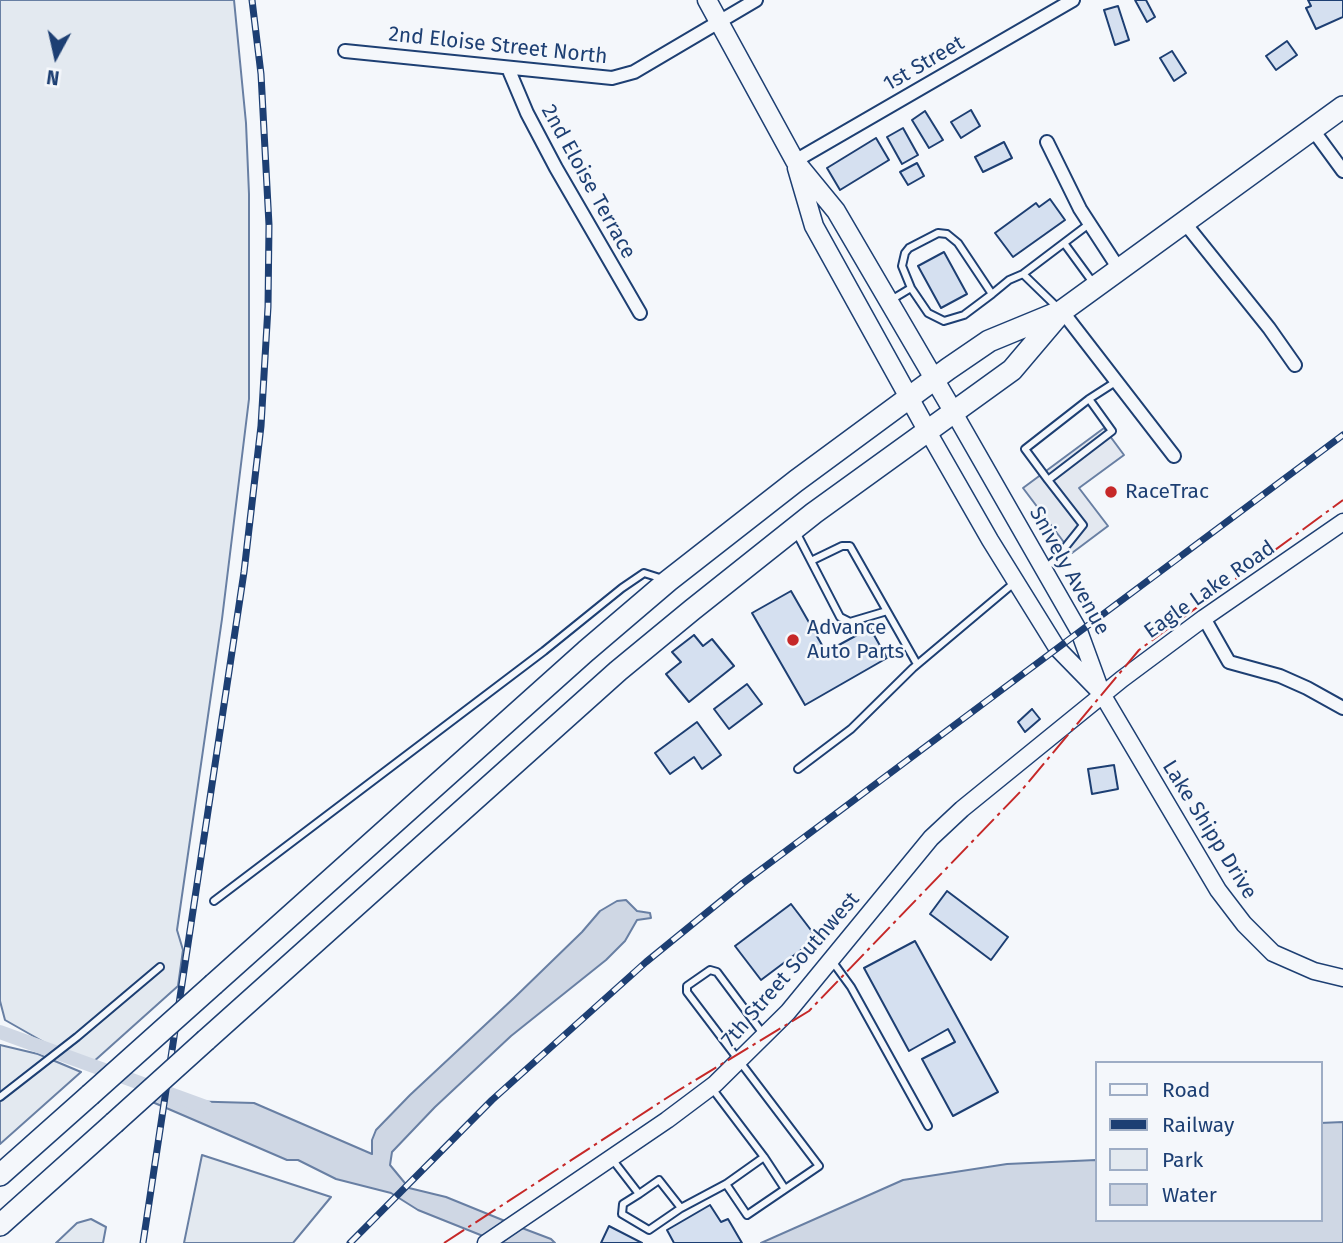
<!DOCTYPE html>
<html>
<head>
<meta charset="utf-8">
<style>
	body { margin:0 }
	#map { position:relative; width:1343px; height:1243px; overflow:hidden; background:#f4f7fb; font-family:"Fira Sans",sans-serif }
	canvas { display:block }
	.legend { position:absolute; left:1095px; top:1061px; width:228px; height:161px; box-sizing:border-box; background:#f4f7fb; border:2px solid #9eadc5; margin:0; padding:9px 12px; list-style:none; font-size:21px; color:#1d3f73 }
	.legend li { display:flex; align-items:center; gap:14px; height:35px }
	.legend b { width:35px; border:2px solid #9eadc5 }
	.north { position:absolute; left:21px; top:21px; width:70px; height:70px; -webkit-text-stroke:5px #f4f7fb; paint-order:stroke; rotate:188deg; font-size:19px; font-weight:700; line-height:28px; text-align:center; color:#1d3f73 }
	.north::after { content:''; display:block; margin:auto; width:24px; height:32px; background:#1d3f73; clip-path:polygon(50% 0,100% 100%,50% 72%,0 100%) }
</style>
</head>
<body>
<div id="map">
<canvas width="1343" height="1243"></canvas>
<ul class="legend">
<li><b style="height:9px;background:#f4f7fb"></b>Road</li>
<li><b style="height:9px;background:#1d3f73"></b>Railway</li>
<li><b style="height:19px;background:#e3e9f0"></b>Park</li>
<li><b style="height:19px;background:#cfd7e4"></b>Water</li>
</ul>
<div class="north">N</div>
</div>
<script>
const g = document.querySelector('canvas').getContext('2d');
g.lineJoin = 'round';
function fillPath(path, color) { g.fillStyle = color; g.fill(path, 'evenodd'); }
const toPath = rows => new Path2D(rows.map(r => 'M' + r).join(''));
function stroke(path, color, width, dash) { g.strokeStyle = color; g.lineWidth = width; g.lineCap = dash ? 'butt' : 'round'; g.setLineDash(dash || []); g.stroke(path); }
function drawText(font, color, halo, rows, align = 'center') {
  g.font = font + ' "Fira Sans",sans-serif'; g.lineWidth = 5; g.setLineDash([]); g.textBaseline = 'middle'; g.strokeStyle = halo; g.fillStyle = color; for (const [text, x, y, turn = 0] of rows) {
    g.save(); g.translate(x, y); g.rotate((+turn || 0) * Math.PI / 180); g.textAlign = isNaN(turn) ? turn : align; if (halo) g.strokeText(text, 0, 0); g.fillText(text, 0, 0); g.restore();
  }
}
const green = toPath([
	[0,0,234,0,246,123,249,194,249,399,222,619,177,930,183,950,178,986,92,1063,49,1045,5,1020,0,1001,0,0],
	[0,1045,38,1054,81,1072,0,1144,0,1045],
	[202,1155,331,1197,293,1243,184,1243,202,1155],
	[91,1219,106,1227,103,1243,56,1243,77,1223,91,1219]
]);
fillPath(green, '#e3e9f0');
stroke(green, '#687fa3', 2);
const parking = toPath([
	[1104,428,1124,455,1079,488,1108,526,1072,553,1023,488,1104,428]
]);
fillPath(parking, '#e3e8f0');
stroke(parking, '#687fa3', 2);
const water = toPath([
	[626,900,637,911,650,913,651,918,637,920,625,941,606,960,511,1036,435,1107,392,1152,390,1165,409,1188,446,1197,505,1221,483,1236,418,1210,391,1193,336,1179,298,1160,287,1160,150,1101,160,1092,182,1101,254,1103,372,1154,372,1140,376,1130,410,1095,514,998,582,932,600,911,617,901,626,900],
	[1343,1122,1343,1243,761,1243,903,1180,1007,1164,1096,1160,1096,1220,1320,1220,1320,1123,1343,1122],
	[522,1228,551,1239,555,1243,501,1243,522,1228]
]);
fillPath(water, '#cfd7e4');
stroke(water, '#687fa3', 2);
stroke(toPath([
	[0,1032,206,1107]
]), '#cfd7e4', 14);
const building = toPath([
	[1135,0,1146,0,1155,17,1147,22,1135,0],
	[1308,0,1343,0,1343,17,1316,29,1306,8,1311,6,1308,0],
	[1118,6,1129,40,1115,45,1104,10,1118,6],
	[1287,41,1297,55,1276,70,1266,56,1287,41],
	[1172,51,1186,73,1174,81,1160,58,1172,51],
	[971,110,980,126,961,138,951,122,971,110],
	[925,111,943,140,929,148,912,120,925,111],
	[903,128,918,155,902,164,887,137,903,128],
	[876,138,889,160,840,190,827,168,876,138],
	[1004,142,1012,158,983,172,975,157,1004,142],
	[917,163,924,176,908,185,900,172,917,163],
	[1050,199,1065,220,1013,257,995,233,1036,203,1039,207,1050,199],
	[944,252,967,294,941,308,918,266,944,252],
	[791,591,826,652,870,628,887,658,805,705,752,613,791,591],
	[694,635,703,646,712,639,734,666,689,702,666,674,681,662,672,652,694,635],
	[747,684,762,704,729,729,714,709,747,684],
	[1032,709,1040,719,1025,732,1018,722,1032,709],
	[697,722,721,755,702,769,694,757,670,774,655,753,697,722],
	[1114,765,1118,789,1092,794,1088,769,1114,765],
	[947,891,1008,937,991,960,930,914,947,891],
	[791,904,817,938,761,980,735,946,791,904],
	[915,941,998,1092,953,1116,922,1059,955,1042,948,1029,909,1051,864,968,915,941],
	[710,1205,721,1222,728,1219,742,1243,674,1243,667,1230,710,1205],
	[609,1226,642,1243,601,1243,609,1226]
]);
fillPath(building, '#d5e0f0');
stroke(building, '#1d3f73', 2);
const service = toPath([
	[1064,243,1094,284],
	[1023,274,1058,308],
	[911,288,928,313,944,321,964,315,992,294],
	[891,300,911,288,902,266,905,253,909,248,938,233,947,234,958,243,992,294,1009,280,1023,274,1089,224],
	[1048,480,1025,449,1089,399],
	[796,532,840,617,850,622,887,611],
	[811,561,842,546,850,546,917,664],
	[1045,568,1055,560,1083,525,1048,480,1112,431,1089,399,1117,381],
	[798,769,851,729,913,668,1014,583],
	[214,901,544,651,622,588,644,573,663,579],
	[832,961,851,987,928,1126],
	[0,1097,77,1037,160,967],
	[764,1157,785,1189],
	[612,1159,639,1194,659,1180,681,1208,726,1184,764,1157,711,1087],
	[726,1184,747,1215,819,1166,687,992,687,986,710,970,717,972,764,1035],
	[639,1194,623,1204,622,1214,649,1230,681,1208]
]);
const minor = toPath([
	[345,51,612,78,634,72,756,0],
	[508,68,527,113,556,168,640,313],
	[1313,130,1343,171],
	[1047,142,1080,209,1119,269],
	[795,161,1073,0],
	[1184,222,1269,328,1295,365],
	[1062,311,1174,456],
	[1204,618,1229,662,1280,676,1307,688,1343,708]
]);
const tertiary = toPath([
	[953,411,1079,631,1102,694,1218,890,1244,924,1273,953,1314,971,1343,978],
	[927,430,990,540,1057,648,1098,690],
	[486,1243,667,1120,715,1084,788,1012,931,838,962,809,1122,679,1204,618,1343,522]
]);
const secondary = toPath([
	[707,0,795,161,836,211,953,411],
	[797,168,814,226,927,430]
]);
const trunk = toPath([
	[214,984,586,651,668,581,796,481,948,369,989,341,1057,313],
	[206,1040,618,671,692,610,814,513,1012,370,1062,311,1343,107],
	[0,1175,90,1095],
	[0,1225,114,1123]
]);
stroke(service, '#1d3f73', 10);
stroke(minor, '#1d3f73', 16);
stroke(tertiary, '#1d3f73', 19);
stroke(secondary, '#1d3f73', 21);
stroke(trunk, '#1d3f73', 24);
stroke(service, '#f4f7fb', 6);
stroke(minor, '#f4f7fb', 12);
stroke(tertiary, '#f4f7fb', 16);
stroke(secondary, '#f4f7fb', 18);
stroke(trunk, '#f4f7fb', 21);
const rail = toPath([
	[143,1243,244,572,261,426,268,307,269,225,261,74,252,0],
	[350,1243,492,1100,646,962,743,883,1343,435]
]);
stroke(rail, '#1d3f73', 7);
stroke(rail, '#f4f7fb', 4.5, [13]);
const trunkBridge = toPath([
	[90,1095,214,984],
	[114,1123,206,1040]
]);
stroke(trunkBridge, '#1d3f73', 24, []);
stroke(trunkBridge, '#f4f7fb', 21);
stroke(toPath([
	[444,1243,679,1090,809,1011,1021,791,1139,650,1343,500]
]), '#c62828', 2, [24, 5, 3.5, 5]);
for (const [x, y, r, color] of [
	[1111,492,7,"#c62828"],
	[793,640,7,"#c62828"]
]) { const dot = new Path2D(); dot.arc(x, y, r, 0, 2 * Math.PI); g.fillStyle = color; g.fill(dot); stroke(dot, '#f4f7fb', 2.5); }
drawText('21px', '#1d3f73', '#f4f7fb', [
	["2nd Eloise Street North",498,46,6],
	["1st Street",924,64,-30],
	["2nd Eloise Terrace",588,182,61],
	["Snively Avenue",1069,571,61],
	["Eagle Lake Road",1210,590,-35],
	["Lake Shipp Drive",1209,830,58],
	["7th Street Southwest",791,970,-49]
]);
drawText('21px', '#1d3f73', '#f4f7fb', [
	["RaceTrac",1125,492],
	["Advance",807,628],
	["Auto Parts",807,652]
], 'left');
</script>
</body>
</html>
